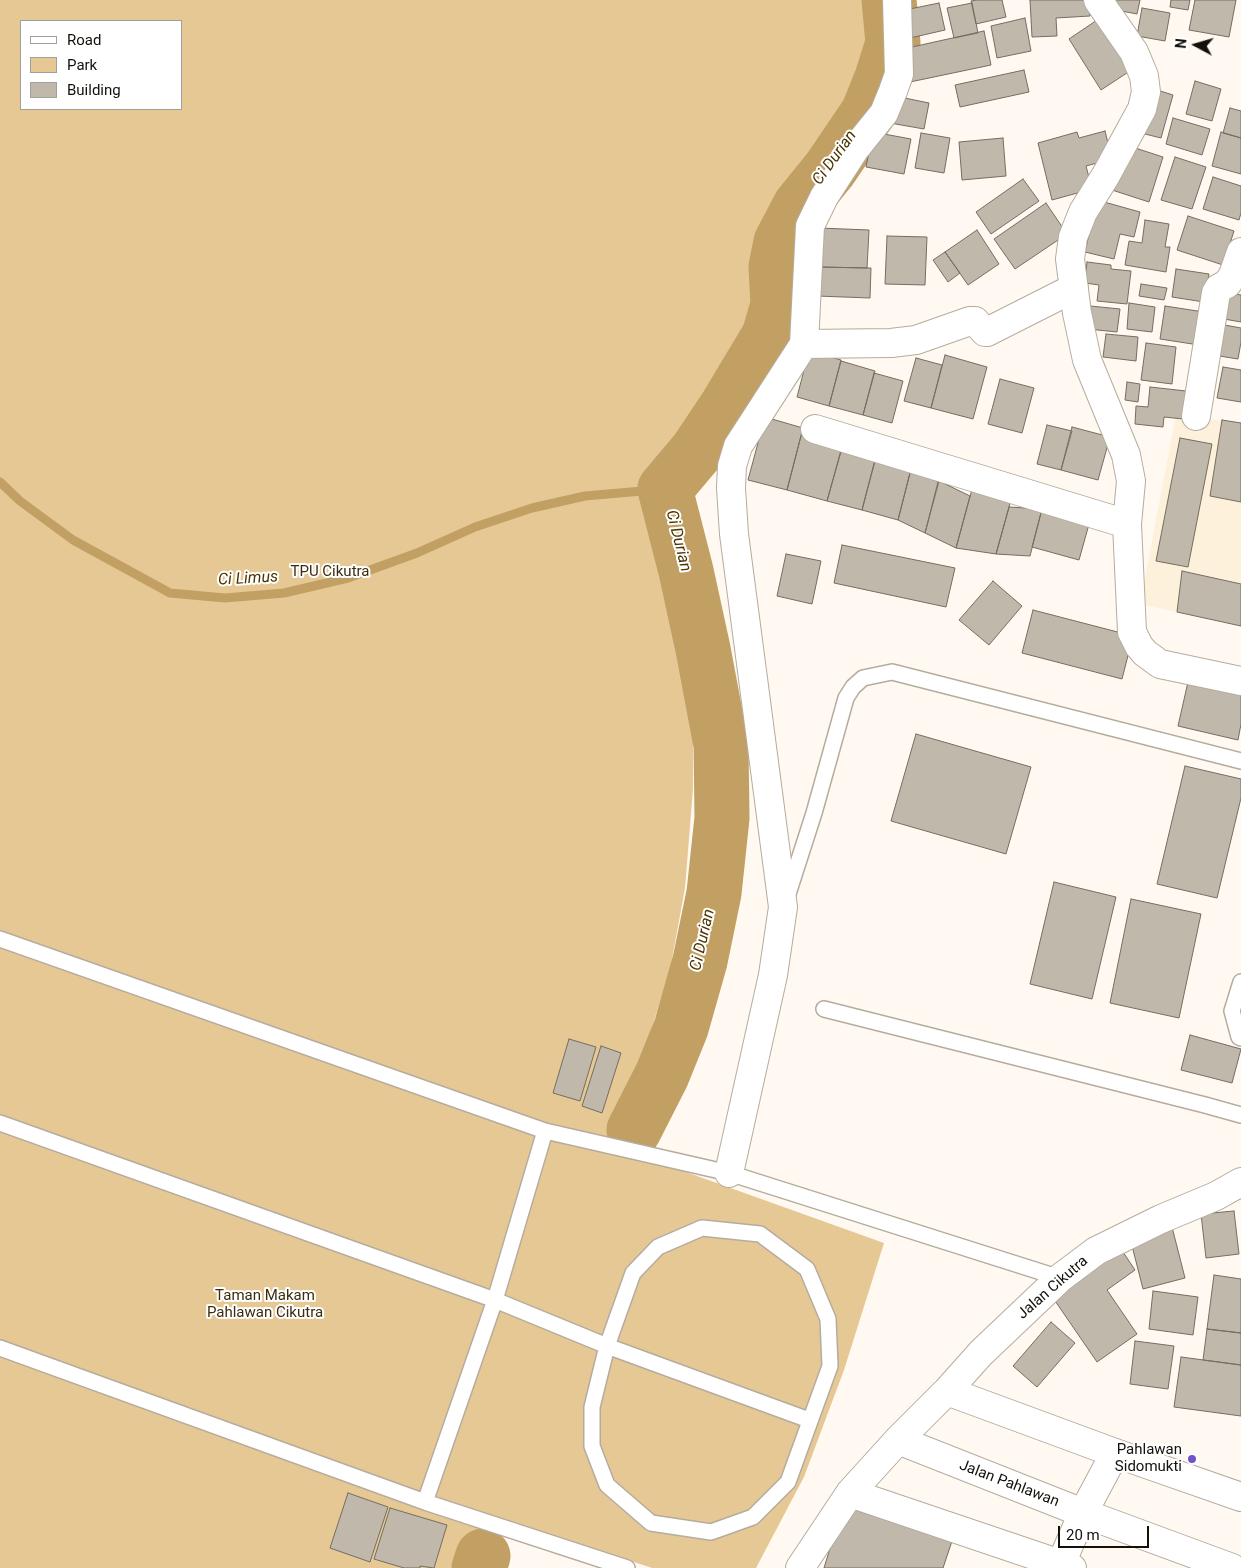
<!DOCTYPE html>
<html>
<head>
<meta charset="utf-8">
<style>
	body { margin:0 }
	#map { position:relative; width:1241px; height:1568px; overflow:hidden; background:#fff9f1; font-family:Roboto,sans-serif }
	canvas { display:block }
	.legend { position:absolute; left:20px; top:20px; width:162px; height:90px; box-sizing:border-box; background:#fff; border:1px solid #a1a09e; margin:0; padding:6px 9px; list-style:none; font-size:15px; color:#14110c }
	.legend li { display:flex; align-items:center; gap:10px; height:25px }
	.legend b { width:25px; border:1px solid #a1a09e }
	.north { position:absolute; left:1171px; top:20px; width:50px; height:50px; -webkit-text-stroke:4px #fff; paint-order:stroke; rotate:276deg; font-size:14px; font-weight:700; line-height:20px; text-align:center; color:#14110c }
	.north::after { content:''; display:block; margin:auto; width:18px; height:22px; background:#14110c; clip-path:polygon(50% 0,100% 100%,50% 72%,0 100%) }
	.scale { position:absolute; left:1058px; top:1526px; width:91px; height:22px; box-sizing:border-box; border:2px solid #14110c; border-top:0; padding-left:6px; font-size:15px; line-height:18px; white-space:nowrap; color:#14110c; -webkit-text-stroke:4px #fff; paint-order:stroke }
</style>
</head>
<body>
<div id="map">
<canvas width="1241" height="1568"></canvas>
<ul class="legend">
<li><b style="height:6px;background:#fff"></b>Road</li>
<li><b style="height:14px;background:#e6c894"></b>Park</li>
<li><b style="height:14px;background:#c0b8aa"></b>Building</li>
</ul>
<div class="north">N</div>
<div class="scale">20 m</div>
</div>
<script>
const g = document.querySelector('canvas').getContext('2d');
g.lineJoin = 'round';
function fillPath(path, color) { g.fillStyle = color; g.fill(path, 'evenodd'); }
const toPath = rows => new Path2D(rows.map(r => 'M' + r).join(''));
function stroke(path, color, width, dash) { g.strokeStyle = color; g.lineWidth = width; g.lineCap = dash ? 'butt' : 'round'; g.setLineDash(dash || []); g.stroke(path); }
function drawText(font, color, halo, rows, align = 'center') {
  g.font = font + ' Roboto,sans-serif'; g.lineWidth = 4; g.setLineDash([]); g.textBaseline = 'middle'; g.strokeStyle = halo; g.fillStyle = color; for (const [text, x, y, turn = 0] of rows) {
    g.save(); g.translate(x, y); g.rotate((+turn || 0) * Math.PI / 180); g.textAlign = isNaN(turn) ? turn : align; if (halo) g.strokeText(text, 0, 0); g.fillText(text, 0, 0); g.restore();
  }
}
fillPath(toPath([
	[1176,415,1241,423,1241,626,1140,604]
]), '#fdf1db');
fillPath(toPath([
	[0,0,878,0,875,50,860,93,820,151,781,202,760,233,752,250,749,271,756,289,754,309,706,394,646,475,665,553,677,628,693,705,693,789,685,888,670,970,651,1030,630,1086,605,1143,884,1243,844,1370,804,1477,756,1568,652,1568,485,1513,462,1568,0,1568],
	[21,21,181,21,181,109,21,109]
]), '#e6c894');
stroke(toPath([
	[0,482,20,501,73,540,170,593,225,598,284,593,348,578,417,553,475,527,532,508,585,496,665,489]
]), '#c2a064', 9);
stroke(toPath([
	[634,1130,662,1075,681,1028,700,961,714,893,722,818,721,745,703,649,686,571,665,489,697,451,727,406,769,336,778,305,776,267,781,242,800,206,830,169,868,113,882,78,893,43,889,0],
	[479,1568,483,1556]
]), '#c2a064', 55);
const building = toPath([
	[976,0,1002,0,1006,17,976,24,971,1,976,0],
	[1030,0,1089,0,1090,16,1056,18,1057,36,1032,37,1030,0],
	[1113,0,1140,0,1137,14,1111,9,1113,0],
	[1171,0,1190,0,1188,10,1170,7,1171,0],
	[1195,0,1236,0,1229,37,1189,30,1195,0],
	[939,3,945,30,906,39,900,11,939,3],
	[972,3,978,33,954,38,947,8,972,3],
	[1142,8,1170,13,1165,41,1137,36,1142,8],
	[1103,16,1136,67,1101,90,1069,39,1103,16],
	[1025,18,1031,51,997,58,991,26,1025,18],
	[984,31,991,65,910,82,903,49,984,31],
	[1024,70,1029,92,960,107,955,85,1024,70],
	[1195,81,1221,89,1212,121,1186,114,1195,81],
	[1154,89,1173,95,1161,138,1141,133,1154,89],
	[895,96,929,103,924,129,890,123,895,96],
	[1230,108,1241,111,1241,138,1223,133,1230,108],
	[1173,118,1210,129,1202,155,1166,144,1173,118],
	[1105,131,1112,159,1086,166,1092,189,1052,200,1038,143,1077,132,1079,138,1105,131],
	[873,132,911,139,904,174,866,167,873,132],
	[1221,132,1241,138,1241,174,1212,166,1221,132],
	[921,133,950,138,944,173,915,168,921,133],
	[1003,138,1006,176,962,180,959,142,1003,138],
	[1126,145,1163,157,1149,202,1112,190,1126,145],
	[1175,157,1206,167,1192,209,1161,200,1175,157],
	[1213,177,1241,186,1241,213,1239,220,1203,209,1213,177],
	[1023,179,1039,201,991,234,976,212,1023,179],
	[1097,200,1140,212,1134,237,1120,234,1114,259,1085,252,1097,200],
	[1046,203,1067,234,1015,269,994,239,1046,203],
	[1188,216,1234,231,1223,265,1177,250,1188,216],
	[1145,220,1169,224,1165,247,1170,247,1166,272,1125,265,1129,241,1142,243,1145,220],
	[819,228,869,230,867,268,818,267,819,228],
	[977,230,999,264,968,285,945,252,977,230],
	[887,236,927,237,925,285,885,284,887,236],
	[945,252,960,273,948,282,933,260,945,252],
	[1087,262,1111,265,1111,269,1131,271,1127,304,1097,301,1099,285,1085,283,1087,262],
	[818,267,871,268,870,298,817,296,818,267],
	[1176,269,1209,274,1204,302,1172,297,1176,269],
	[1141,284,1167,288,1164,300,1139,296,1141,284],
	[1228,293,1241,295,1241,322,1224,319,1228,293],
	[1129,303,1155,307,1152,332,1127,329,1129,303],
	[1090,306,1120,309,1117,332,1088,329,1090,306],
	[1165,306,1204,312,1199,345,1160,339,1165,306],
	[1219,324,1241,328,1241,342,1238,359,1213,355,1219,324],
	[1106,334,1138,337,1136,361,1103,357,1106,334],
	[1146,343,1176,347,1172,384,1141,380,1146,343],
	[809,351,841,360,829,406,797,397,809,351],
	[945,355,987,367,973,419,931,408,945,355],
	[916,358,942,365,931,408,904,401,916,358],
	[841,361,875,371,863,415,829,406,841,361],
	[1223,367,1241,370,1241,402,1217,398,1223,367],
	[874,373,903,381,892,423,863,415,874,373],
	[1000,379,1034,388,1022,433,988,424,1000,379],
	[1127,382,1140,384,1138,402,1125,400,1127,382],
	[1150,387,1186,391,1183,419,1164,417,1163,427,1135,424,1136,406,1148,407,1150,387],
	[765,417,803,428,787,490,748,480,765,417],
	[1222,420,1241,423,1241,502,1210,496,1222,420],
	[1047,425,1072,431,1061,470,1037,464,1047,425],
	[1072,427,1110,437,1098,480,1061,470,1072,427],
	[802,432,843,443,827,501,787,490,802,432],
	[1180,438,1212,444,1188,567,1156,561,1180,438],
	[842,448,876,457,862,510,827,501,842,448],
	[877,452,911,469,898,520,862,510,877,452],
	[911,469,938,482,925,533,898,520,911,469],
	[939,481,970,496,956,548,925,533,939,481],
	[974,482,1013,493,996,554,956,548,974,482],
	[1009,507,1042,509,1030,556,996,554,1009,507],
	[1042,509,1091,517,1079,560,1032,547,1042,509],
	[842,545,955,568,946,607,834,583,842,545],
	[786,554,821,561,812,604,777,596,786,554],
	[1182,571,1241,584,1241,626,1177,612,1182,571],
	[993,581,1022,606,989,645,959,620,993,581],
	[1033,610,1133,636,1122,679,1022,653,1033,610],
	[1188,682,1241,694,1241,724,1238,740,1178,726,1188,682],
	[916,734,1031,767,1006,854,891,821,916,734],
	[1185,766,1241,779,1241,798,1217,898,1157,884,1185,766],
	[1054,882,1116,897,1092,999,1030,984,1054,882],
	[1131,899,1201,914,1179,1018,1110,1003,1131,899],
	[1190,1035,1241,1049,1232,1083,1181,1070,1190,1035],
	[569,1039,596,1047,580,1101,553,1093,569,1039],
	[601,1046,621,1053,602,1113,582,1106,601,1046],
	[1234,1211,1239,1254,1206,1258,1201,1214,1234,1211],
	[1172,1227,1185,1278,1143,1289,1130,1238,1172,1227],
	[1119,1246,1135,1270,1107,1290,1137,1334,1097,1362,1051,1295,1119,1246],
	[1214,1275,1241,1279,1241,1333,1207,1329,1214,1275],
	[1153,1291,1198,1297,1193,1335,1149,1329,1153,1291],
	[1051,1322,1075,1343,1037,1387,1013,1366,1051,1322],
	[1207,1329,1241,1333,1241,1365,1203,1360,1207,1329],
	[1135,1341,1174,1346,1168,1389,1130,1384,1135,1341],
	[1181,1357,1241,1365,1241,1416,1174,1407,1181,1357],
	[348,1493,388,1507,370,1562,330,1548,348,1493],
	[843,1506,952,1541,943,1568,824,1568,843,1506],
	[390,1508,447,1525,434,1568,420,1566,420,1568,404,1568,374,1559,390,1508]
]);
fillPath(building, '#c0b8aa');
stroke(building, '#756d60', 1);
const lane = toPath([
	[787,897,814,813,846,698,853,687,863,678,892,672,1241,761],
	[0,939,545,1131,729,1173,1060,1278],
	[1241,982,1232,1011,1239,1037,1241,1038],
	[824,1009,1205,1105,1241,1115],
	[0,1123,495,1300,607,1346,809,1420],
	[545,1131,495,1300,425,1502,627,1568],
	[702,1228,760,1234,807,1269,828,1319,830,1366,788,1482,753,1517,711,1532,651,1523,607,1485,592,1446,592,1407,607,1346,633,1273,658,1247,702,1228],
	[0,1348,425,1502]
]);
const street = toPath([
	[1098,0,1134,52,1144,76,1146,92,1142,109,1106,175,1083,212,1073,237,1070,259,1077,313,1087,360,1126,455,1131,481,1127,524],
	[804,344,891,343,916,340,970,321,975,321,985,332,987,332,1074,288],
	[1196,416,1216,293,1219,288,1227,284,1233,275,1241,252],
	[815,429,1127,524,1132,632,1139,646,1145,653,1160,664,1241,681],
	[729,1173,773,975,783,907,734,534,731,488,732,466,738,446,804,344,810,226,824,197,855,149,884,113,893,91,899,74,897,0],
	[1059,1568,1083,1513,1115,1453]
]);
const secondary = toPath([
	[947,1391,1115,1453,1241,1497],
	[898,1440,1083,1513,1232,1568],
	[850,1493,1072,1568],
	[800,1568,850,1493,898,1440,947,1391,981,1353,1060,1278,1096,1251,1161,1219,1216,1196,1241,1182]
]);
stroke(lane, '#b5ac9e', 18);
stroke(street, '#b5ac9e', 30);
stroke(secondary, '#b5ac9e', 30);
stroke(lane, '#fff', 15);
stroke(street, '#fff', 28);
stroke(secondary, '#fff', 28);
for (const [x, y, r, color] of [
	[1192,1459,5,"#7152cb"]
]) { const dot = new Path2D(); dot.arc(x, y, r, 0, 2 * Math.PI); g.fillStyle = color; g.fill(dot); stroke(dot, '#fff', 2); }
drawText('15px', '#3b2c10', '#fff', [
	["TPU Cikutra",330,572],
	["Taman Makam",265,1296],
	["Pahlawan Cikutra",265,1313]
]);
drawText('15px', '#14110c', '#fff', [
	["Jalan Cikutra",1053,1288,-41],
	["Jalan Pahlawan",1009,1484,21]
]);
drawText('15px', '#14110c', '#fff', [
	["Pahlawan",1182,1450],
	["Sidomukti",1182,1467]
], 'right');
drawText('italic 16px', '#4c3401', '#fff', [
	["Ci Durian",835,158,-54],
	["Ci Durian",678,541,76],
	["Ci Limus",248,579,-3],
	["Ci Durian",703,940,-77]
]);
</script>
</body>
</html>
